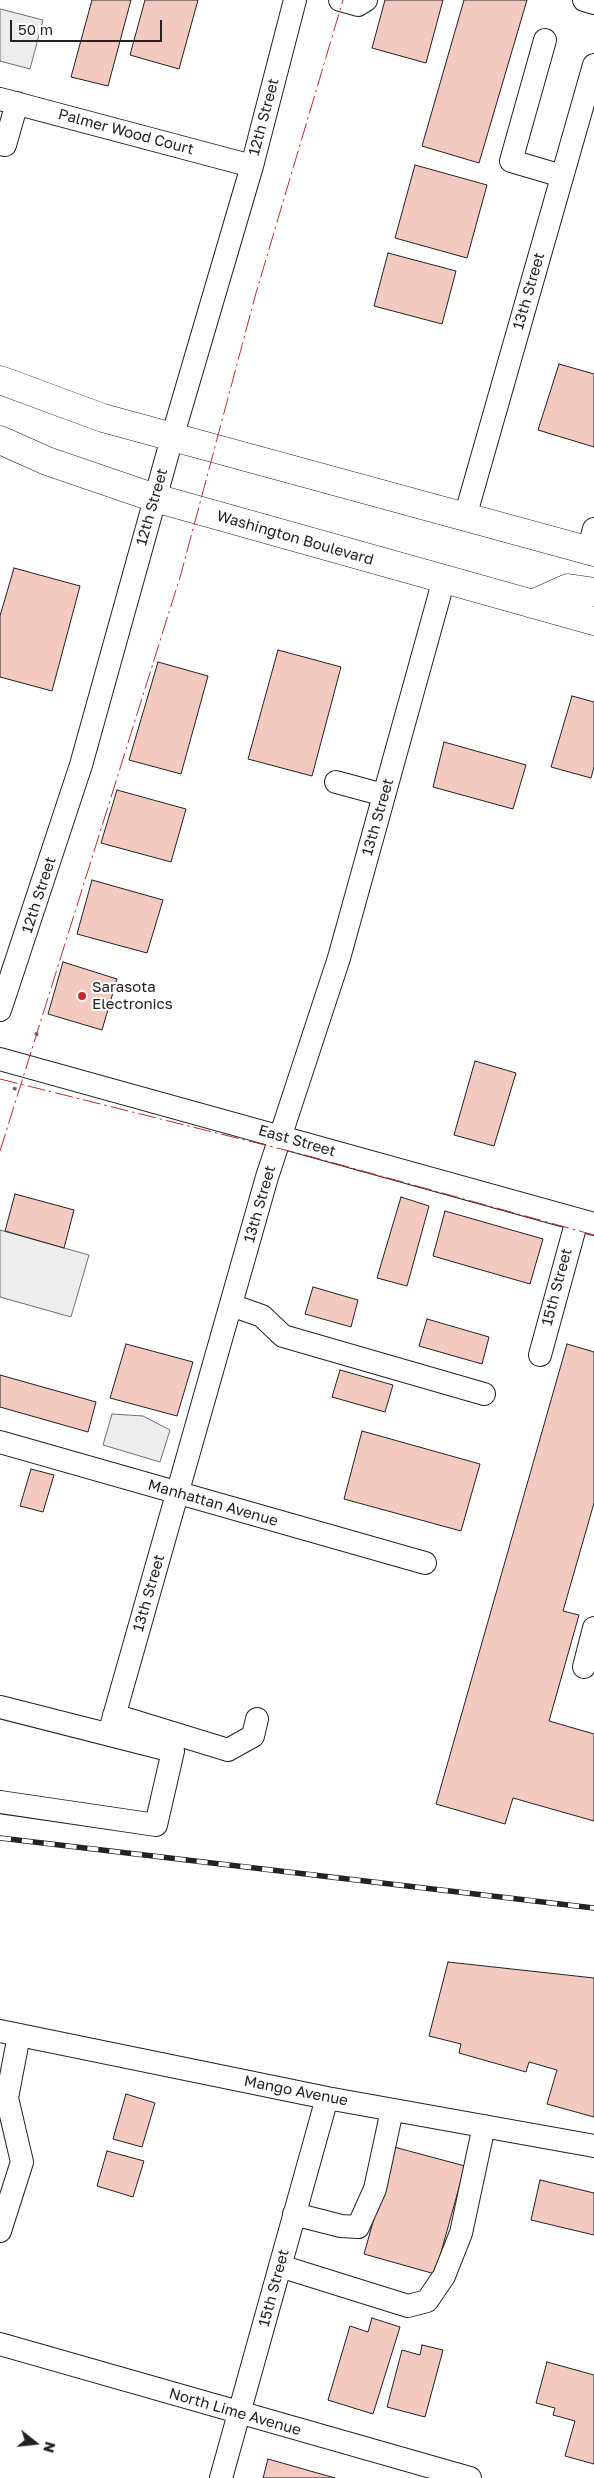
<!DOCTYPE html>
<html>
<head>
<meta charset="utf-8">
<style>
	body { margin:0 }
	#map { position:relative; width:594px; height:2478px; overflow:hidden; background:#fff; font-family:"Golos Text",sans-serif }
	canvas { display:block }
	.north { position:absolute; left:10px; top:2418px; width:50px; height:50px; -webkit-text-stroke:4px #fff; paint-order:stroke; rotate:106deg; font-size:14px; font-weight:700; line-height:20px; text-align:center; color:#222 }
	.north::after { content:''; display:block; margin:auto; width:18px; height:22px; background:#222; clip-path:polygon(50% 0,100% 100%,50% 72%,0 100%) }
	.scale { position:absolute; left:10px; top:20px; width:152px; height:22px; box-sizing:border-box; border:2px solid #222; border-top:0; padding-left:6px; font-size:15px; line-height:18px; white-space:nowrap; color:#222; -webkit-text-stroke:4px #fff; paint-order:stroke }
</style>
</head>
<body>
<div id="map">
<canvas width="594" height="2478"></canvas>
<div class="north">N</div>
<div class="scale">50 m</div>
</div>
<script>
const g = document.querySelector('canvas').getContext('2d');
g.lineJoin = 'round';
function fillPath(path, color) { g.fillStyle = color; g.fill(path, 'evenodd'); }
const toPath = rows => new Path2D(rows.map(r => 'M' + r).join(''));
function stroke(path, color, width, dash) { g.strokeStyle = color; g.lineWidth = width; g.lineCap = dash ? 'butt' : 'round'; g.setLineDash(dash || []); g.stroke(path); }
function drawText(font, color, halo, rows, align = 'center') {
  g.font = font + ' "Golos Text",sans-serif'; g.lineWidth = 4; g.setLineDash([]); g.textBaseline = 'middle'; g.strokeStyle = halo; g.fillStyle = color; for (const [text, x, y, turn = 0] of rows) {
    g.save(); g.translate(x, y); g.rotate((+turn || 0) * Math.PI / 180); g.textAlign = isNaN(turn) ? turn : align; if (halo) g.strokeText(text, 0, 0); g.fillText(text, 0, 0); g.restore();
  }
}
const parking = toPath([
	[0,9,43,20,30,69,0,61,0,9],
	[0,1230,89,1255,71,1317,0,1297,0,1230],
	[112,1414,143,1416,170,1430,160,1462,103,1445,112,1414]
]);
fillPath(parking, '#ededed');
stroke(parking, '#6f6f6f', 1);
const building = toPath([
	[92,0,131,0,108,86,71,77,92,0],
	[145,0,198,0,179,69,130,55,145,0],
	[385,0,443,0,426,63,372,48,385,0],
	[464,0,527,0,479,163,422,146,464,0],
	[415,165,487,185,467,258,395,238,415,165],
	[388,253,456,271,442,324,374,306,388,253],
	[559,364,594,374,594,447,538,430,559,364],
	[14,568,80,586,52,691,0,677,0,616,14,568],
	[278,650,341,667,312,776,248,759,278,650],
	[158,662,208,676,181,774,129,760,158,662],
	[572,696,594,702,594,767,591,778,551,767,572,696],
	[444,742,526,765,513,809,433,787,444,742],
	[117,790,186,809,171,862,101,843,117,790],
	[92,880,163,900,147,953,77,934,92,880],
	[63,962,117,979,102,1030,48,1014,63,962],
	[475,1061,516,1073,494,1146,454,1135,475,1061],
	[15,1194,74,1210,64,1248,5,1231,15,1194],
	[401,1197,429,1206,407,1286,377,1278,401,1197],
	[445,1211,543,1239,530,1284,433,1256,445,1211],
	[313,1287,358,1300,351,1327,305,1314,313,1287],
	[427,1319,489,1337,482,1364,419,1346,427,1319],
	[126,1344,193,1362,177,1416,110,1398,126,1344],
	[567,1344,594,1352,594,1503,563,1611,579,1615,549,1721,594,1734,594,1821,513,1798,505,1824,436,1804,567,1344],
	[340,1370,393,1385,385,1412,332,1397,340,1370],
	[0,1375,96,1402,88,1432,0,1407,0,1375],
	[362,1431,480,1464,461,1531,344,1499,362,1431],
	[31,1469,54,1475,43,1512,20,1506,31,1469],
	[448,1962,594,1978,594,2117,547,2104,557,2070,529,2062,526,2072,459,2053,461,2044,429,2036,448,1962],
	[126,2094,155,2103,142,2147,113,2139,126,2094],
	[394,2147,465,2166,435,2274,364,2254,394,2147],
	[107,2151,144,2161,133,2197,97,2186,107,2151],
	[540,2180,594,2193,594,2235,531,2220,540,2180],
	[372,2318,400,2327,373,2414,328,2400,350,2326,368,2332,372,2318],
	[422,2345,443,2350,425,2417,387,2407,402,2350,420,2355,422,2345],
	[547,2362,594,2375,594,2464,565,2456,575,2421,553,2415,555,2408,536,2403,547,2362],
	[268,2459,335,2478,263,2478,268,2459]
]);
fillPath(building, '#f3c9c0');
stroke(building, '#222', 1);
const minor = toPath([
	[340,0,358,5,366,0],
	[584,0,594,3],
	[545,40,511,161,562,176],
	[0,99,252,166],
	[0,144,5,145,17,103],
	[465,517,594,65],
	[588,551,594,529],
	[336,782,384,795],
	[0,1010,81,765,172,438,252,166,295,0],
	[0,1059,594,1224],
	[231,1305,262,1316,283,1336,484,1394],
	[540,1355,577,1220],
	[0,1442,425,1563],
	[584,1667,594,1628],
	[0,1707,173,1751,156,1825,0,1802],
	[114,1715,228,1750,253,1736,257,1719],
	[109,1734,267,1177,339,958,444,579],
	[0,2031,327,2098,594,2146],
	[294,2214,341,2226,358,2227,375,2189,392,2110],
	[0,2231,22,2162,7,2098,19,2035],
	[280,2266,408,2306,427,2301,444,2276,461,2233,484,2126],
	[0,2344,470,2478],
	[221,2478,327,2098]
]);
const major = toPath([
	[0,380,103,418,594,552],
	[0,440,47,461,155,498,594,621],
	[532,604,568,588,594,592]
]);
stroke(minor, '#222', 24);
stroke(major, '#222', 29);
stroke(toPath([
	[35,1033,37,1034,36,1037],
	[13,1088,15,1089,16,1086]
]), '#646464', 3, [4, 2.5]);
stroke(minor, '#fff', 22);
stroke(major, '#fff', 28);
const rail = toPath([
	[0,1838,594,1908]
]);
stroke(rail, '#222', 5.5);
stroke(rail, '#fff', 4, [11]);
stroke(toPath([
	[0,1079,305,1155,594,1235],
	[0,1151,181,574,256,293,343,0]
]), '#c62828', 1, [18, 4, 2.5, 4]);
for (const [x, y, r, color] of [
	[82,996,5,"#c62828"]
]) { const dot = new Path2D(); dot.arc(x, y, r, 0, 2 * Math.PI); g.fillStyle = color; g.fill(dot); stroke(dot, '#fff', 2); }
drawText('15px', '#222', '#fff', [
	["12th Street",264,117,-75],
	["Palmer Wood Court",126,132,15],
	["13th Street",529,291,-74],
	["12th Street",152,507,-74],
	["Washington Boulevard",295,538,16],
	["13th Street",378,817,-74],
	["12th Street",39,895,-72],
	["East Street",297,1141,16],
	["13th Street",260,1204,-74],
	["15th Street",557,1287,-75],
	["Manhattan Avenue",213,1503,16],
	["13th Street",149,1593,-74],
	["Mango Avenue",296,2091,11],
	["15th Street",274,2288,-75],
	["North Lime Avenue",235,2412,16]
]);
drawText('15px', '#222', '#fff', [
	["Sarasota",92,987],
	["Electronics",92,1004]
], 'left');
</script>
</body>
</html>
